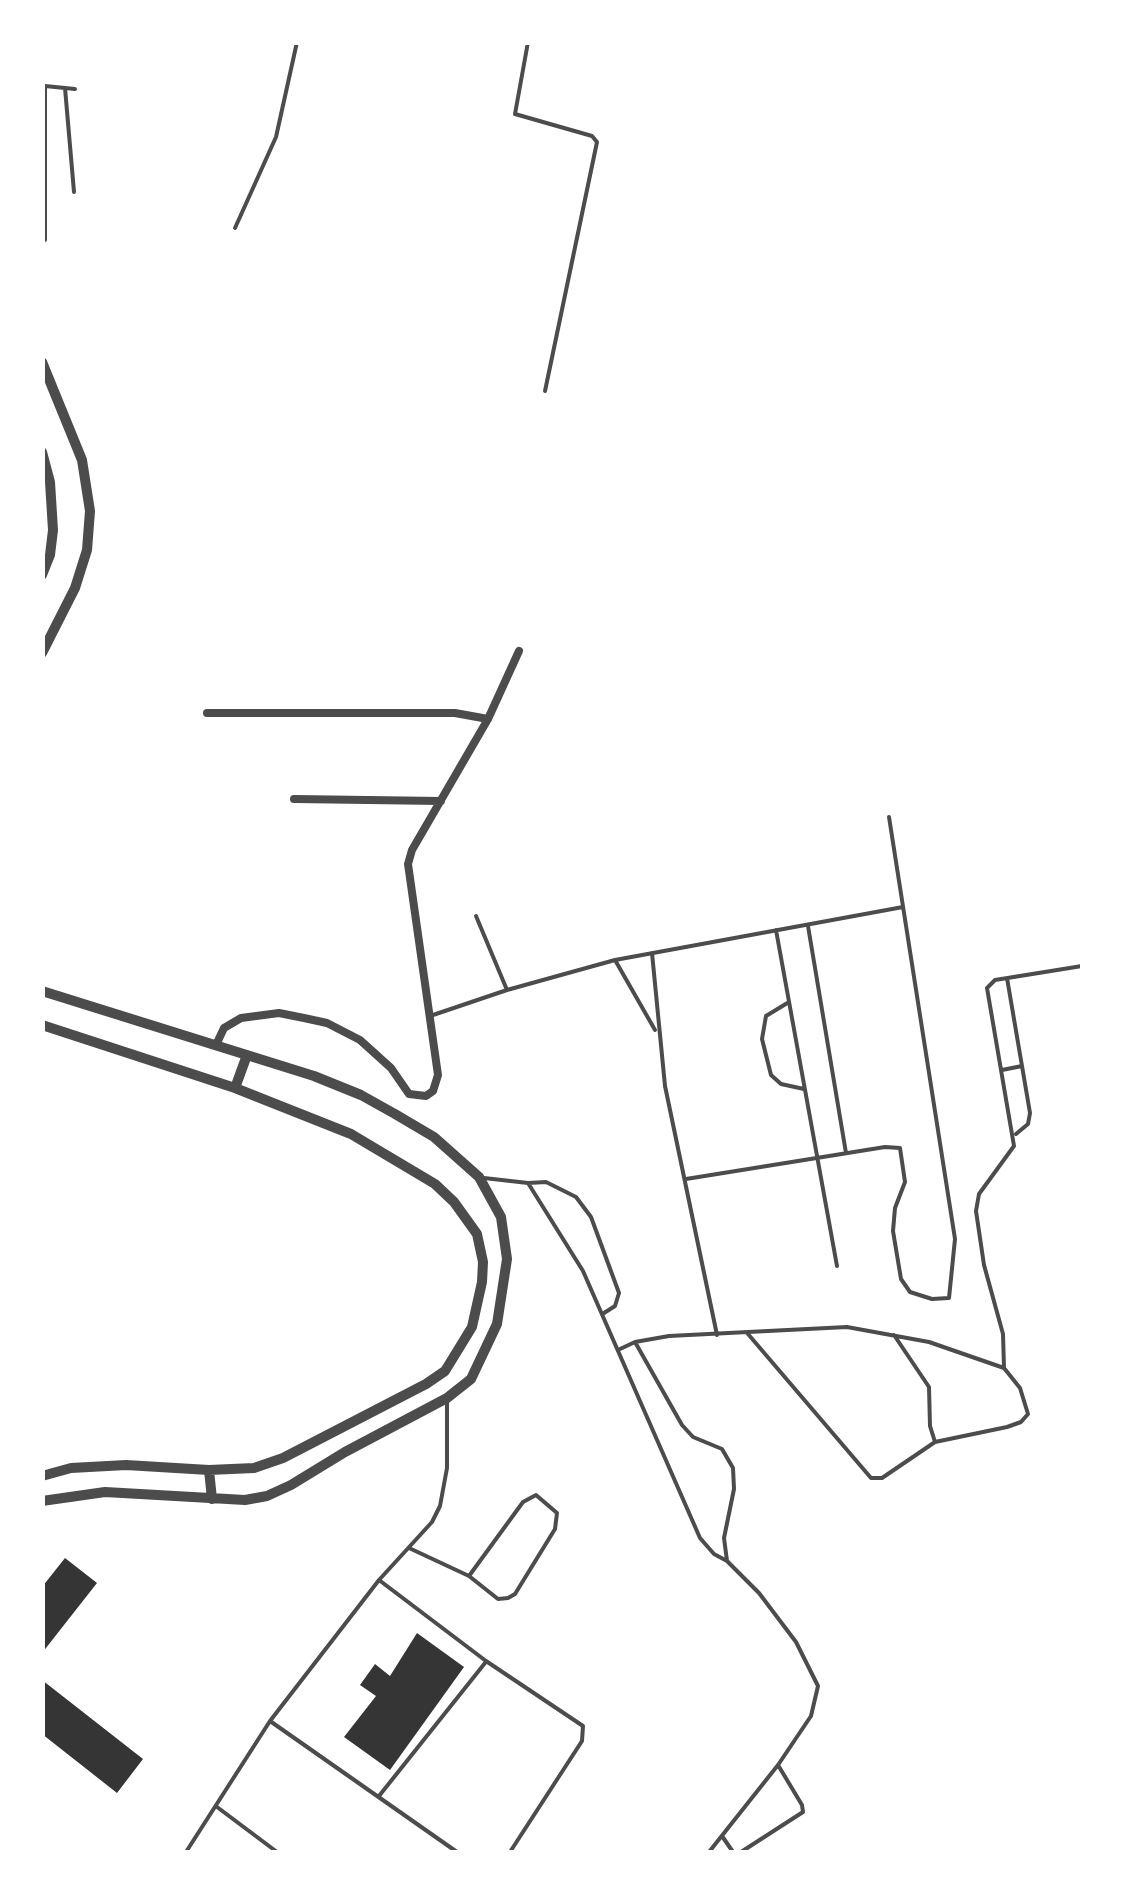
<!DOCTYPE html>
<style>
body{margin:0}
#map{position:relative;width:1125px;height:1895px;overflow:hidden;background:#fff;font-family:Raleway,sans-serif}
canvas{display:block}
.frame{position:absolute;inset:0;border:45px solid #fff;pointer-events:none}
</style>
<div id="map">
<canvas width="1125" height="1895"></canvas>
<div class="frame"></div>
</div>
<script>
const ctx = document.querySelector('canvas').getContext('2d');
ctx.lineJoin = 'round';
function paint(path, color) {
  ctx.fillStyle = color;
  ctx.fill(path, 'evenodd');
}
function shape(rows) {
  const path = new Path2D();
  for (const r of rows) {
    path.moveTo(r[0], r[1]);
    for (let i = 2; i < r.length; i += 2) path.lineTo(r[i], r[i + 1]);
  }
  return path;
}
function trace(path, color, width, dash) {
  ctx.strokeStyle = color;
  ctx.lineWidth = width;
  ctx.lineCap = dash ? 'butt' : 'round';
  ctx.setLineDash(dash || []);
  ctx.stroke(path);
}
const building = shape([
 [65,1558,97,1583,42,1653,42,1587],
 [417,1633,464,1667,390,1770,344,1737,376,1696,360,1685,375,1664,390,1676],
 [42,1680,143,1759,117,1793,42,1734]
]);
const service = shape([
 [528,42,515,114,592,136,597,142,545,391],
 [42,86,45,86,45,240],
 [45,86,75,89],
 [65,88,74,192],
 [235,228,276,137,297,42],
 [476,916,507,990],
 [808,926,846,1153],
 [776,930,837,1266],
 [652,953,665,1086,717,1335],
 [615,960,655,1030],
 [1007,978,1030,1113,1028,1124,1016,1134],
 [789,1002,766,1016,762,1039,771,1075,781,1084,804,1089],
 [433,1015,507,990,615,960,903,907],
 [1002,1070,1022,1066],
 [484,1178,528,1183,583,1271,700,1538,714,1554,727,1561,759,1593,796,1642,818,1686,811,1716,778,1765,709,1852],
 [686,1179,885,1147,900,1148,905,1182,895,1208,893,1231,901,1279,910,1292,932,1299,949,1298,955,1239,889,817],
 [528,1183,546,1182,576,1197,591,1217,619,1293,615,1306,604,1313],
 [894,1335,929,1387,930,1426,935,1442],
 [635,1342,682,1425,693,1437,722,1449,733,1468,734,1489,724,1538,727,1561],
 [620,1349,635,1342,669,1336,847,1327,929,1342,1004,1368,1020,1388,1028,1414,1021,1422,1007,1427,935,1442,882,1478,871,1478,748,1334],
 [1004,1368,1003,1334,984,1265,976,1211,979,1194,1014,1146,987,988,995,980,1082,966],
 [409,1548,469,1576,498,1599,508,1598,515,1594,555,1529,557,1513,536,1495,523,1502,469,1576],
 [379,1580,486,1661,583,1726,582,1741,510,1852],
 [270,1721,457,1852],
 [379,1796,485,1663],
 [217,1807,277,1852],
 [722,1836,733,1852],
 [186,1852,270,1721,379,1580,432,1522,440,1506,447,1468,447,1402],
 [741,1852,803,1812,802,1805,778,1765]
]);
const minor = shape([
 [207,713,455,713,488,719],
 [294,799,441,801],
 [216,1045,224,1028,241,1018,279,1013,304,1018,327,1023,360,1040,391,1068,409,1094,426,1096,433,1091,438,1075,408,864,412,850,488,719,519,651]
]);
const tertiary = shape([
 [42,362,82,460,90,511,87,550,75,588,42,653],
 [42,452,50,482,53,530,50,555,42,575],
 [42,991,314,1076,361,1095,395,1114,434,1137,479,1177,501,1217,507,1259,497,1324,471,1379,447,1398,345,1452,291,1485,267,1496,245,1500,105,1492,42,1501],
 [42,1025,235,1088,351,1134,435,1184,454,1202,477,1234,483,1262,482,1282,472,1327,445,1371,426,1384,283,1458,254,1468,209,1470,126,1465,71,1468,42,1476],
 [235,1088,247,1055],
 [209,1470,212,1499]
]);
paint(building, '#353535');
trace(service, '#4c4c4c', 4);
trace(minor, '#4c4c4c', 8);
trace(tertiary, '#4c4c4c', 10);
</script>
